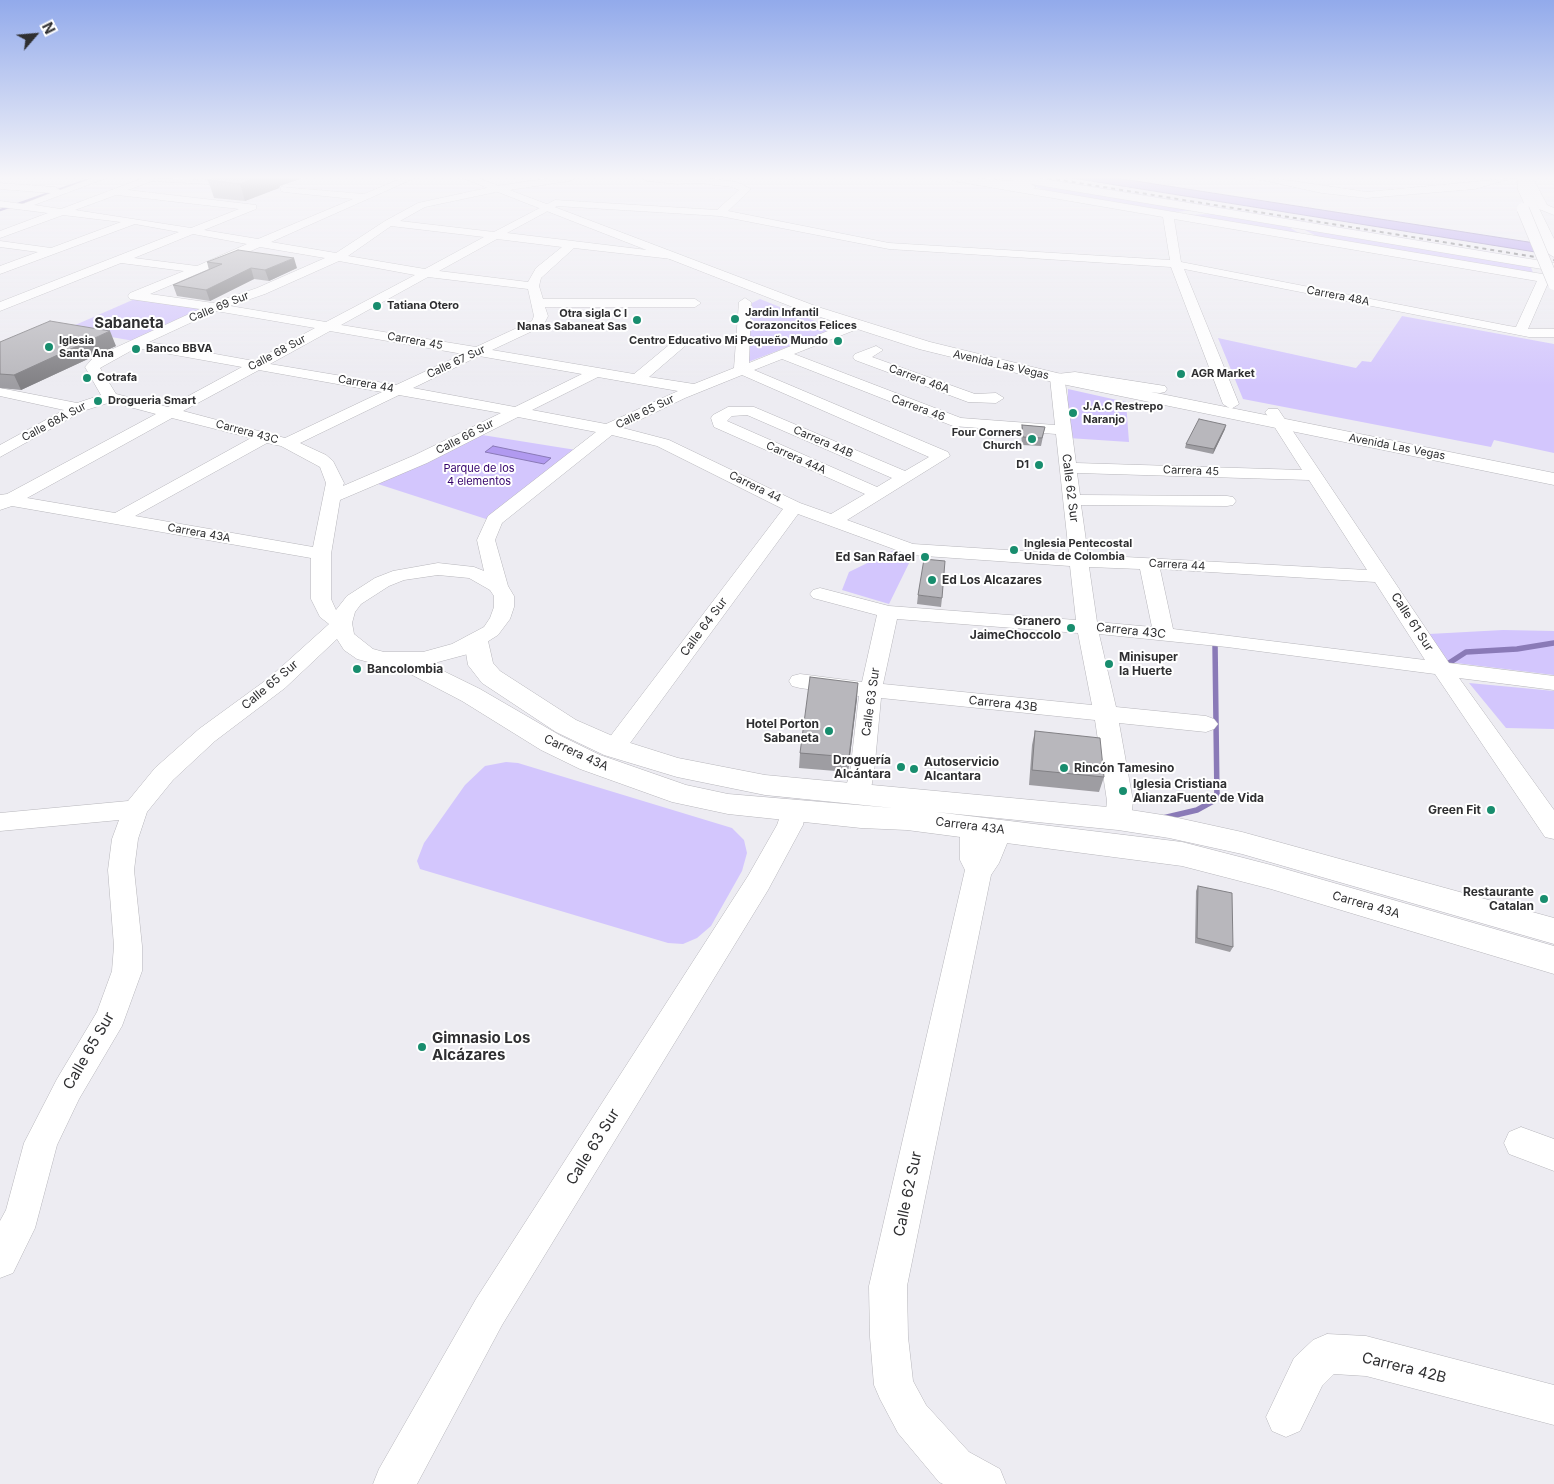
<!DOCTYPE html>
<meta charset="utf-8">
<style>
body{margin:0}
#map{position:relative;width:1554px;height:1484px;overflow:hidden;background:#edecf2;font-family:Inter,sans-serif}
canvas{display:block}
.north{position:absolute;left:10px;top:10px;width:50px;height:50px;-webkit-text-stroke:4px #fff;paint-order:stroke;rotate:63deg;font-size:14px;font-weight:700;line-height:20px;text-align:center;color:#2f2f31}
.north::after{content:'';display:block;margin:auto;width:18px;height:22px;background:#2f2f31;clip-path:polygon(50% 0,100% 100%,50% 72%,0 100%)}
</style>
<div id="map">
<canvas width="1554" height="1484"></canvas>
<div class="north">N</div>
</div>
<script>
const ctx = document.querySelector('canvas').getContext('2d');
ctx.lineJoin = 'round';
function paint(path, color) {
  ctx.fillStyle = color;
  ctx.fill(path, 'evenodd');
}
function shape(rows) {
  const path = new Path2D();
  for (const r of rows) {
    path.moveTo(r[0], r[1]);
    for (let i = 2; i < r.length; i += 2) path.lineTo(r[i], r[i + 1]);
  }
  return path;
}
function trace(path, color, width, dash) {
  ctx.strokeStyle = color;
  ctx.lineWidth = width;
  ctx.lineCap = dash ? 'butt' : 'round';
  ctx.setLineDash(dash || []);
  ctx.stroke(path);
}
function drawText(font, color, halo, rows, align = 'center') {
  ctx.font = font + ' Inter,sans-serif';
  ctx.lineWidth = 4;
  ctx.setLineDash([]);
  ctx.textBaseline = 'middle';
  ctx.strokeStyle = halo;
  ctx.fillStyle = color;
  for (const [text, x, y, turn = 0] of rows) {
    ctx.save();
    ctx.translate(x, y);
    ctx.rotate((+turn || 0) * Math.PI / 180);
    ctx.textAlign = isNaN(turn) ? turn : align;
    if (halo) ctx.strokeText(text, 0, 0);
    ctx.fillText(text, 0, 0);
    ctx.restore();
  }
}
const green = shape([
 [1019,180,1195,210,1165,213,1051,193],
 [1049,180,1086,185,1526,258,1526,260,1047,181],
 [1214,214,1287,226,1306,237,1180,215],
 [1299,227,1530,265,1534,275,1324,240],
 [137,298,203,308,134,341,66,329],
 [760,299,835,329,748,362,752,303],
 [1402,316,1554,344,1554,453,1494,440,1491,447,1243,399,1218,338,1356,368,1362,361,1371,362],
 [1068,389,1126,402,1129,442,1068,438],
 [476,434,576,450,486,519,378,484],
 [894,550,913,555,889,604,842,590,849,572],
 [1503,630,1554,631,1554,675,1448,662,1429,634],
 [1469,683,1554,691,1554,729,1506,728],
 [506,762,518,763,732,828,744,840,747,853,742,871,711,926,697,938,683,944,668,943,420,869,417,861,424,843,465,785,485,766]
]);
const water = shape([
 [1072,178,1116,178,1554,246,1554,255,1072,178],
 [493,446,551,458,544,464,485,452,493,446]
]);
const streamFar1 = shape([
 [0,210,93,178]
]);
const stream = shape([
 [1449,663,1466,652,1517,649,1554,643],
 [1163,818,1197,810,1217,799,1215,644]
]);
const minor = shape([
 [93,178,107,178,34,205,61,209,143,178,237,181,240,182,240,186,152,181,128,190,256,205,256,209,204,230,258,239,353,199,284,192,281,191,281,187,364,194,402,178,415,178,271,242,336,253,385,221,418,203,496,186,550,178,575,178,570,181,496,192,425,207,400,221,494,232,555,200,717,210,739,190,732,187,699,183,677,184,647,181,642,178,708,178,737,182,751,189,728,211,889,243,1170,260,1163,217,954,181,949,178,972,178,1554,276,1554,284,1548,283,1528,329,1554,329,1554,337,1529,337,1184,269,1239,404,1231,409,1223,404,1171,267,889,249,720,216,557,206,507,233,672,253,678,256,672,259,574,248,541,278,539,286,543,299,695,299,701,303,695,307,545,307,548,316,543,326,492,350,634,374,675,340,680,339,687,343,685,346,649,377,694,384,734,368,739,302,745,298,751,302,749,363,850,322,860,322,862,325,860,328,794,354,961,418,1055,425,1050,378,1057,374,1075,372,1165,386,1167,389,1165,392,1160,393,1134,391,1075,380,1065,382,1076,463,1302,470,1265,412,1268,409,1278,409,1449,663,1554,676,1554,690,1459,678,1554,810,1554,839,1545,837,1435,674,1227,647,1099,634,1116,707,1206,716,1214,719,1218,724,1214,729,1206,732,1119,723,1133,801,1131,819,1127,826,1118,828,1109,826,1105,819,1107,801,1095,720,881,698,874,773,870,793,866,799,857,802,848,799,844,793,850,773,859,696,800,688,792,686,789,681,792,676,800,674,862,682,877,615,813,598,810,594,813,590,820,588,889,606,1076,620,1070,566,910,555,798,514,622,754,614,756,606,754,602,748,606,742,783,509,657,446,612,435,502,523,495,540,508,586,514,596,514,607,510,619,498,635,468,654,423,666,383,666,357,659,344,650,337,639,285,688,215,741,173,780,147,812,138,839,134,870,142,946,142,971,122,1026,79,1099,57,1145,35,1228,13,1273,0,1278,0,1221,6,1210,24,1143,57,1079,97,1012,112,971,114,946,108,870,112,839,119,820,0,831,0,813,128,801,155,768,199,729,269,678,329,624,320,617,311,599,311,558,12,506,0,510,0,495,7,494,156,414,111,402,83,411,0,457,0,445,64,410,0,396,0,388,77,403,101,395,85,367,93,358,200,309,130,299,128,296,130,293,184,271,121,263,0,311,0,302,179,232,135,224,0,274,0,266,38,252,0,247,0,241,51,248,121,222,63,215,0,238,0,231,48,213,0,207,0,201,23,204,51,193,0,189,0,183,55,187,60,190,93,178],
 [116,195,117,195,239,209,191,228,75,210,116,195],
 [1174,219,1537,281,1516,327,1509,326,1181,262,1174,219],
 [391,226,484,237,425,269,348,256,391,226],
 [193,234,247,244,197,266,134,258,193,234],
 [497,239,562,247,536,268,528,282,439,271,497,239],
 [260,247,325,258,257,288,213,303,150,294,260,247],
 [339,261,415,275,326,322,230,306,265,294,339,261],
 [428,277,528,289,534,316,532,321,476,347,341,325,428,277],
 [216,311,315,328,254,361,149,342,216,311],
 [330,331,463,354,396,385,270,364,330,331],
 [136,348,242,367,168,407,116,394,100,368,136,348],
 [479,356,582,374,515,407,413,388,479,356],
 [782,359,953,426,1056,434,1069,554,913,544,847,520,950,456,948,452,754,370,782,359],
 [259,370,382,392,285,438,183,411,259,370],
 [742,375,929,457,905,471,754,407,728,407,713,415,711,418,714,427,865,494,831,514,800,503,669,440,623,428,685,398,742,375],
 [598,377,678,391,606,424,532,410,598,377],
 [399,395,501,413,415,455,343,486,344,483,333,461,326,455,300,443,399,395],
 [747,415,892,478,877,487,727,421,732,416,747,415],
 [518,417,596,432,488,516,477,540,484,571,474,567,438,563,393,571,375,578,347,596,336,610,331,599,331,554,340,500,427,463,518,417],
 [172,418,251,438,115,513,27,498,172,418],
 [267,443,281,446,320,467,326,483,313,547,135,516,267,443],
 [1077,473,1309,480,1367,570,1088,555,1081,505,1227,506,1233,505,1236,501,1233,497,1227,496,1080,495,1077,473],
 [1089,567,1140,569,1152,627,1097,622,1089,567],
 [1160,569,1375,582,1425,660,1173,629,1160,569],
 [438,575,469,578,490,590,494,596,494,607,490,618,484,627,452,644,423,652,384,652,373,649,354,634,352,623,355,612,361,604,389,586,404,580,438,575],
 [897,619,1078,633,1092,705,883,684,897,619],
 [1252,178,1273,178,1367,192,1513,178,1475,189,1367,198,1322,193,1252,178],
 [1523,178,1533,178,1547,205,1554,208,1554,215,1539,209,1523,178],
 [876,346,883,350,872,357,975,394,996,393,1004,398,996,403,968,402,855,360,853,357,855,354,876,346],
 [793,802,802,805,806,811,803,825,768,890,502,1325,417,1484,373,1484,379,1469,476,1299,748,876,777,825,784,805,793,802],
 [973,818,982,820,986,826,988,822,997,820,1006,822,1010,829,1008,841,999,863,991,875,907,1286,908,1337,913,1381,926,1405,969,1452,1000,1469,1006,1484,943,1484,939,1482,898,1433,880,1399,874,1385,870,1337,869,1286,965,870,960,860,960,827,964,820,973,818],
 [1521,1127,1554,1139,1554,1171,1509,1154,1504,1143,1509,1132,1521,1127],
 [1327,1334,1366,1336,1554,1385,1554,1425,1366,1376,1334,1374,1322,1386,1300,1431,1286,1437,1272,1431,1266,1417,1294,1358,1313,1340,1327,1334]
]);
const major = shape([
 [462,178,478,178,818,307,930,342,1057,373,1554,473,1554,485,1057,383,919,349,808,313,462,178],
 [1517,178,1529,178,1530,190,1554,239,1554,257,1547,253,1518,190,1517,178],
 [476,634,485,636,488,641,493,663,500,671,576,720,624,741,678,758,765,775,1118,808,1169,816,1242,832,1554,918,1554,944,1242,854,1169,838,1118,830,936,812,1182,842,1271,865,1554,946,1554,974,1271,889,1182,866,907,830,861,828,728,814,672,802,580,769,541,750,462,701,395,666,391,661,395,656,404,653,413,656,480,689,561,736,600,755,686,785,728,794,893,808,765,795,677,777,604,755,556,732,482,683,468,665,464,641,467,636,476,634]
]);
const highway = shape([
 [973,178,1013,181,1010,178,1037,178,1554,263,1554,271,1031,184,1036,187,1030,190,979,181,973,178]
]);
const rail = shape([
 [1048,178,1554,260]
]);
const majorBridge = shape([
 [1523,209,1554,284]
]);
const wall = shape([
 [208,180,280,186,279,188,245,201,214,198],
 [207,262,297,268,269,281,254,279,210,301,177,296,173,285,209,270],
 [0,342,116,346,21,390,0,388],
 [1022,425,1045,427,1041,446,1022,445,1021,433],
 [1225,429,1213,454,1185,448,1186,444],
 [918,595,942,598,941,607,917,604],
 [857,698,848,772,799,768,800,753],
 [1035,731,1104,777,1099,792,1029,785,1032,745],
 [1198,886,1233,947,1230,952,1195,943,1196,891]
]);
const shadedWall = shape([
 [255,178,303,178,280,186,279,188,245,201,240,184],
 [294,258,297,268,269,281,265,270],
 [251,268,254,279,210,301,206,290],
 [110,331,116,346,21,390,14,375],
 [1226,425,1225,429,1213,454,1214,449],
 [858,683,857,698,848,772,849,757]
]);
const building = shape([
 [214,178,255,178,240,184,208,180,214,178],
 [238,250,294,258,265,270,251,268,206,290,173,285,222,264,207,262,238,250],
 [50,321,110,331,14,375,0,374,0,342,50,321],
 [1199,419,1226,425,1214,449,1186,444,1199,419],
 [1022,425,1045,427,1042,438,1023,437,1022,425],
 [924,559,945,561,942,598,918,595,924,559],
 [810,677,858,683,849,757,800,753,810,677],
 [1035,731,1100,738,1104,777,1032,770,1035,731],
 [1198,886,1232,893,1233,947,1197,938,1198,886]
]);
const markers = [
 [377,306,5,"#188d6e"],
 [735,319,5,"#188d6e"],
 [637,320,5,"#188d6e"],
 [838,341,5,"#188d6e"],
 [49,347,5,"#188d6e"],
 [136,349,5,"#188d6e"],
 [1181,374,5,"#188d6e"],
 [87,378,5,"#188d6e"],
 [98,401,5,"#188d6e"],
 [1073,413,5,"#188d6e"],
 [1032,439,5,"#188d6e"],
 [1039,465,5,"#188d6e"],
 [1014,550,5,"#188d6e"],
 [925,557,5,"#188d6e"],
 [932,580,5,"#188d6e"],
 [1071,628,5,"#188d6e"],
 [1109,664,5,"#188d6e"],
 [357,669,5,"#188d6e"],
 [829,731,5,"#188d6e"],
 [901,767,5,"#188d6e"],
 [1064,768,5,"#188d6e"],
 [914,769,5,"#188d6e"],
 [1123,791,5,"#188d6e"],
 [1491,810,5,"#188d6e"],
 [1544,899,5,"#188d6e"],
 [422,1047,5,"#188d6e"]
];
const farStreetnames = [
 ["Carrera 48A",1338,296,11],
 ["Calle 69 Sur",219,307,-22],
 ["Carrera 45",415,341,10],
 ["Calle 68 Sur",277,353,-28],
 ["Calle 67 Sur",456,362,-25],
 ["Avenida Las Vegas",1001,365,13],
 ["Carrera 46A",919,379,20],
 ["Carrera 44",366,384,10],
 ["Carrera 46",918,408,20],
 ["Calle 65 Sur",645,412,-26],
 ["Calle 68A Sur",54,422,-28],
 ["Carrera 43C",247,432,15],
 ["Calle 66 Sur",465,437,-27],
 ["Carrera 44B",823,442,23],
 ["Avenida Las Vegas",1397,447,11],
 ["Carrera 44A",796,458,24],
 ["Carrera 45",1191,471,2],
 ["Carrera 44",755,487,26],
 ["Carrera 43A",199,533,10],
 ["Carrera 44",1177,565,3]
];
const farPoinames = [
 ["Tatiana Otero",387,306],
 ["Jardin Infantil",745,313],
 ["Corazoncitos Felices",745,326],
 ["Otra sigla C I",627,314,"right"],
 ["Nanas Sabaneat Sas",627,327,"right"],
 ["Iglesia",59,341],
 ["Santa Ana",59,354],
 ["Centro Educativo Mi Pequeño Mundo",828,341,"right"],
 ["Banco BBVA",146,349],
 ["AGR Market",1191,374],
 ["Cotrafa",97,378],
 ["Drogueria Smart",108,401],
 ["J.A.C Restrepo",1083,407],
 ["Naranjo",1083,420],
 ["Four Corners",1022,433,"right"],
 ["Church",1022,446,"right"],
 ["D1",1029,465,"right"],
 ["Inglesia Pentecostal",1024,544],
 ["Unida de Colombia",1024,557]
];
const farParknames = [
 ["Parque de los",479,469],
 ["4 elementos",479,482]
];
const streetNames = [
 ["Calle 62 Sur",1070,488,83],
 ["Calle 61 Sur",1412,622,57],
 ["Calle 64 Sur",704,627,-53],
 ["Carrera 43C",1131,631,6],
 ["Calle 65 Sur",270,685,-40],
 ["Calle 63 Sur",871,702,-82],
 ["Carrera 43B",1003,704,6],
 ["Carrera 43A",576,753,25],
 ["Carrera 43A",970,826,7],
 ["Carrera 43A",1366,905,16]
];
const poiNames = [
 ["Ed San Rafael",915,557],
 ["Ed Los Alcazares",942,580,"left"],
 ["Granero",1061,621],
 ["JaimeChoccolo",1061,635],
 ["Minisuper",1119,657,"left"],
 ["la Huerte",1119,671,"left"],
 ["Bancolombia",367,669,"left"],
 ["Hotel Porton",819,724],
 ["Sabaneta",819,738],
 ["Droguería",891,760],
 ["Alcántara",891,774],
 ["Autoservicio",924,762,"left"],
 ["Alcantara",924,776,"left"],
 ["Rincón Tamesino",1074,768,"left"],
 ["Iglesia Cristiana",1133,784,"left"],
 ["AlianzaFuente de Vida",1133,798,"left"],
 ["Green Fit",1481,810],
 ["Restaurante",1534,892],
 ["Catalan",1534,906]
];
const farDistrictnames = [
 ["Sabaneta",129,323]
];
const nearPoinames = [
 ["Gimnasio Los",432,1038],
 ["Alcázares",432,1055]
];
const nearStreetnames = [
 ["Calle 65 Sur",89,1051,-60],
 ["Calle 63 Sur",593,1147,-58],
 ["Calle 62 Sur",908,1194,-78],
 ["Carrera 42B",1404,1368,14]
];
paint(green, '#d3c6fd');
paint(water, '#b19af0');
trace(water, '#8a7ab7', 1);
trace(streamFar1, '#8a7ab7', 2.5);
trace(stream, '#8a7ab7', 5.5);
trace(minor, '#b7b6bb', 1);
trace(major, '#b7b6bb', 1);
trace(highway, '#b7b6bb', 1);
paint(minor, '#fff');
paint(major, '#fff');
paint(highway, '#fff');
trace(rail, '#636366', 2, [4, 4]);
trace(majorBridge, '#b7b6bb', 13, []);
trace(majorBridge, '#fff', 12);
paint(wall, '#9e9da2');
paint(shadedWall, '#818084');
paint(building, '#b8b7bc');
trace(building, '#818084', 1);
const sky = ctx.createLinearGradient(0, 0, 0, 386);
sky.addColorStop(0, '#92aaeb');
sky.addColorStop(0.46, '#f7f6f9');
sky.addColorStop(1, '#f7f6f900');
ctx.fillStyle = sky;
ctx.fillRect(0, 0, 1554, 386);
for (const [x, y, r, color] of markers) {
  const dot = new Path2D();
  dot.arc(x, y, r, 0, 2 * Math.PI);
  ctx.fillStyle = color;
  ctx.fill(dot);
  trace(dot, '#fff', 2);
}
drawText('11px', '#2f2f31', '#fff', farStreetnames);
drawText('bold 11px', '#2f2f31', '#fff', farPoinames, 'left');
drawText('11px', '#34026b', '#fff', farParknames);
drawText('12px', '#2f2f31', '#fff', streetNames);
drawText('bold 12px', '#2f2f31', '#fff', poiNames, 'right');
drawText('bold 15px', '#2f2f31', '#fff', farDistrictnames);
drawText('bold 15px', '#2f2f31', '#fff', nearPoinames, 'left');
drawText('15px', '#2f2f31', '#fff', nearStreetnames);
</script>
